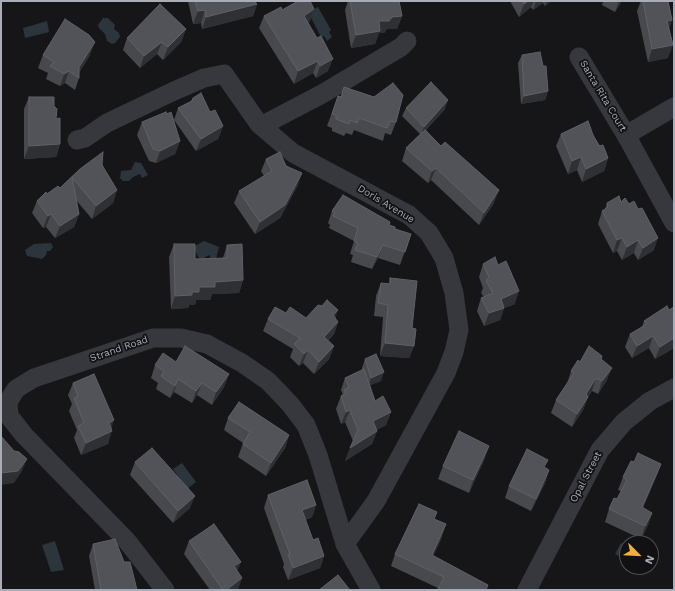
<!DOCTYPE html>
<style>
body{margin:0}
#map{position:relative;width:675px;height:591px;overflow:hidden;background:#161618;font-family:"Work Sans",sans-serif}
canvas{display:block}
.frame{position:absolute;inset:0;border:2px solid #a8adb8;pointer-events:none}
.north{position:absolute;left:619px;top:535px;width:40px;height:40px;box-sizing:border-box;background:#111113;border:1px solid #4d4f55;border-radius:50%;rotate:114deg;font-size:11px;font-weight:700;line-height:16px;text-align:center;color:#a8adb8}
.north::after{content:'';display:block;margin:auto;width:14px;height:18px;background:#f2b134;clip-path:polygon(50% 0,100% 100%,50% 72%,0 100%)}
</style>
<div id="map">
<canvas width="675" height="591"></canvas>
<div class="frame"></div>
<div class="north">N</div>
</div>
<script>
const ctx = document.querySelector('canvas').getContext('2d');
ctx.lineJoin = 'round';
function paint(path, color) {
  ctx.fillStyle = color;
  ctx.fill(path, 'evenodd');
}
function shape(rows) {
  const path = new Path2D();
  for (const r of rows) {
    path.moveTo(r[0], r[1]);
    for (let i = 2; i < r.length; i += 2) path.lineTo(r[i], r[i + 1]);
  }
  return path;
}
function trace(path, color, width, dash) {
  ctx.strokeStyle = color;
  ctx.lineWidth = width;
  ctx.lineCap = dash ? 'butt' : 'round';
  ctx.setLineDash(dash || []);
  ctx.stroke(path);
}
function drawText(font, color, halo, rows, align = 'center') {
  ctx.font = font + ' "Work Sans",sans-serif';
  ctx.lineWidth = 3.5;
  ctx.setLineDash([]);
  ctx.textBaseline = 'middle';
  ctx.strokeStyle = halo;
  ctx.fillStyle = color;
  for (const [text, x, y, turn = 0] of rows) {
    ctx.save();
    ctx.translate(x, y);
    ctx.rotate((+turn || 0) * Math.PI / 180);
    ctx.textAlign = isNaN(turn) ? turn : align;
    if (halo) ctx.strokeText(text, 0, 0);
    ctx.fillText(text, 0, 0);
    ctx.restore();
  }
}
const water = shape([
 [318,7,331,30,329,32,332,37,327,41,324,36,321,37,308,12],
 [103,18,108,18,115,25,114,29,119,33,120,37,115,43,112,44,107,41,105,34,99,28,98,25],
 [47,21,49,32,25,38,23,28],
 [135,162,141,163,148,175,142,178,140,174,133,177,129,181,123,181,120,178,121,171,131,170],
 [204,241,219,247,216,259,212,260,209,255,202,259,199,258,195,251,195,246],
 [51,243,53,247,50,251,47,251,46,255,42,259,27,256,25,250,34,244],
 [182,463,196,482,187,489,173,469],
 [55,541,64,570,51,572,42,545],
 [621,543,627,546,627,560,615,554]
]);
const minor = shape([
 [579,57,626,135,674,223],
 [261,126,322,94,401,47,407,41],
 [626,135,674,107],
 [77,140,85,138,107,123,174,91,204,78,224,74,259,124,293,153,409,215,429,233,444,258,454,293,459,330,454,352,446,373,376,501,345,544],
 [165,590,127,541,24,435,9,416,8,402,16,389,34,378,153,338,181,338,207,344,242,363,268,381,290,404,306,425,318,455,345,544,371,590],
 [527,590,600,450,624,422,650,401,674,388]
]);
const wall = shape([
 [188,1,254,1,257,4,253,16,202,29,201,23,193,24],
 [348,1,399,1,402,16,397,29,387,29,384,33,379,33,375,44,351,48,345,10],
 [510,1,551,1,545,6,543,3,533,10,531,7,519,17],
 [601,1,622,1,615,12,602,5,603,2],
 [641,1,668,1,672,20,669,28,668,58,648,62,637,11],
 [282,10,310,21,308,22,328,71,316,78,313,73,294,84,259,28,264,16],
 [186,29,181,42,163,60,157,54,140,68,123,50,127,38],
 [43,55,90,55,79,73,79,78,75,90,65,83,60,86,46,79,48,73,38,68],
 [522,55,543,66,548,91,545,100,521,104,518,63],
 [344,87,396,122,391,135,385,133,383,141,354,130,352,135,346,133,344,136,332,131,332,128,327,126,338,96,341,97],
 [29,97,54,106,60,144,56,157,24,159,24,109],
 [193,98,210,112,223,126,218,139,196,151,174,120,178,108,191,101],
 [406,108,445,109,426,130,494,203,479,225,431,180,428,183,402,161,406,148,420,134,402,116],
 [142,122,180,141,175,154,156,163,149,161,137,135],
 [561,134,593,135,608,158,604,171,582,182,577,170,568,174,556,146],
 [266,159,286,166,298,185,280,218,255,234,234,203,239,191,264,176,261,171],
 [102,165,117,190,113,203,92,219,76,200,79,214,74,227,55,238,46,227,43,228,32,213,37,201,47,194,60,188,80,169],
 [621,202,654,250,638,260,634,253,622,260,617,251,613,253,598,224,602,211,605,209,607,203],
 [332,211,389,225,395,229,411,234,400,265,378,258,372,269,351,262,353,255,350,254,354,241,329,228,330,225,328,223],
 [174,244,195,259,223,258,227,245,243,280,239,293,212,294,210,300,196,300,195,305,189,305,188,308,171,309,169,257],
 [483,264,515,304,504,308,500,320,484,326,477,311,481,298,484,297,481,293,483,288,479,277],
 [390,278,412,328,414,346,409,358,380,356,383,317,374,316,376,296,381,283,389,284],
 [674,307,674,348,655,359,649,348,632,358,625,347,630,334,642,327,644,321,669,310],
 [286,313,306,318,335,318,338,322,334,334,328,341,334,346,329,359,314,374,303,363,299,366,290,357,293,349,263,331,268,319],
 [365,359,381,381,370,385,375,401,391,412,386,425,376,430,377,431,372,444,345,461,353,441,345,422,341,424,336,409,341,396,343,395,341,390,345,378,362,370,362,368],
 [601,359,607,380,598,394,592,391,588,397,583,410,572,427,551,413,556,400,567,384,571,371,580,362],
 [176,362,229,374,224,387,212,405,197,395,192,403,174,392,170,398,156,389,158,383,151,378,155,365],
 [73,383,111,428,108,444,81,455,74,438,77,430,69,411,72,404,68,395],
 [228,418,289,435,285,448,266,476,238,457,243,443,224,430],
 [485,458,469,493,438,479,443,466],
 [135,462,190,508,173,523,130,475],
 [634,462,661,464,656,477,643,508,652,513,648,525,641,539,605,522,609,509,617,499,621,491,618,490,623,477],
 [544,468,549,470,545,483,531,511,505,498,509,486],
 [268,495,316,505,312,517,305,520,313,540,324,556,320,568,288,580,283,567,284,564,264,508],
 [435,519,442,537,433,556,487,590,437,590,438,588,391,566,395,554],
 [189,541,237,571,238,590,210,590,184,554],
 [93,544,124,562,137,590,95,590,89,556]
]);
const shadedWall = shape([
 [528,1,534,1,531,7,519,17,524,4],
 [536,1,543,1,543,3,533,10],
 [546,1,551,1,545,6],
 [619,1,622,1,615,12],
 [257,4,253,16,202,29,206,17],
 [314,9,310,21,300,28,304,16],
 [205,10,201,23,193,24,198,11],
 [402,16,397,29,387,29,384,33,379,33,375,44,351,48,356,35,379,21,392,17],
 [672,20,668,32,667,21],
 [186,29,181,42,163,60,168,47],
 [95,42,90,55,77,76,79,67],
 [162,42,157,54,140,68,144,56],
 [673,45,668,58,648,62,652,49],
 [333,59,328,71,316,78,320,66],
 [318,61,313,73,294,84,298,71],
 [69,71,65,83,60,86,64,74],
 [548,91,545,100,521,104,524,96],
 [448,100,445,109,421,135,424,127],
 [223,126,218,139,196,151,201,139],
 [180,141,175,154,156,163,160,151],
 [60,144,56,157,24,159,29,146],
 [581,157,577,170,568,174,572,161],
 [608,158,604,171,582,182,586,169],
 [436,168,431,180,428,183,432,171],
 [302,173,298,185,280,218,255,234,260,222],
 [117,190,113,203,92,219,96,206],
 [499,190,494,203,479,225,484,213],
 [51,214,46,227,43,228,48,216],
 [79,214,74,227,55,238,60,226],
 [622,238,617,251,613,253,617,240],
 [658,238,654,250,638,260,643,248],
 [638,240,634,253,622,260,627,247],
 [383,245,378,258,372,269,377,257],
 [243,280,239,293,212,294,210,300,196,300,195,305,189,305,188,308,171,309,175,296,192,292,199,287,215,282],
 [519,291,515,304,504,308,500,320,484,326,489,313,501,299],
 [338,310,334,323,333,315],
 [338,322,334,334,320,349,324,337],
 [653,336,649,348,632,358,637,346],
 [674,338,674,348,655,359,660,347],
 [385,343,414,346,409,358,380,356],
 [334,346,329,359,314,374,319,362],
 [308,350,303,363,299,366,304,354],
 [612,368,607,380,598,394,602,381],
 [384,372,381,381,368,386,371,378],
 [229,374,224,387,212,405,216,392],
 [596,378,592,391,581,407,586,394],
 [178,379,174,392,170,398,175,386],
 [202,383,197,395,192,403,196,391],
 [588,397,583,410,572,427,577,414],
 [350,410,345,422,341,424,346,412],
 [391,412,386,425,368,433,373,421],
 [114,420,110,433,112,431,108,444,81,455,86,443,109,423],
 [377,431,372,444,345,461,350,448],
 [289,435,285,448,266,476,271,463],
 [489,446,485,458,469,493,473,480],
 [27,459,22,471,14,483,1,485,1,473],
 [661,464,656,477,637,520,642,507],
 [549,470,545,483,531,511,536,499],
 [195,496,190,508,173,523,178,511],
 [316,505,312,517,297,522,302,510],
 [652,513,648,525,641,539,645,526],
 [446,524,442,537,427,568,432,555],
 [324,556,320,568,288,580,293,568],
 [241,562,236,574,234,566],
 [242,578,238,590,226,590]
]);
const building = shape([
 [195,1,254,1,257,4,206,17,205,10,198,11,195,1],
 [298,1,310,1,314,9,304,16,317,38,321,36,333,59,320,66,318,61,298,71,264,16,281,7,282,10,298,1],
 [350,1,399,1,402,16,392,17,389,21,379,21,380,31,356,35,350,1],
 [522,1,528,1,524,4,522,1],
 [643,1,668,1,672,20,667,21,673,45,652,49,643,1],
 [160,4,186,29,168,47,162,42,144,56,127,38,160,4],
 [65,19,89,35,95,42,79,67,79,78,69,71,64,74,50,66,54,62,43,55,65,19],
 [540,52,543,66,546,66,548,91,524,96,522,55,540,52],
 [431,82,448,100,424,127,406,108,431,82],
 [393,83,403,95,396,122,390,121,387,128,359,118,357,123,350,120,349,124,336,119,336,115,332,114,338,96,341,97,344,87,374,97,393,83],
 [201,93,210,112,215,110,223,126,201,139,178,108,192,101,193,98,201,93],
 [29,97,54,97,54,106,57,109,56,119,60,118,60,144,29,146,29,97],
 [166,112,167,114,171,112,180,141,160,151,153,149,142,122,166,112],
 [588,121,593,135,599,146,603,145,608,158,586,169,581,157,572,161,561,134,588,121],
 [425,130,441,146,445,142,499,190,484,213,436,168,432,171,406,148,425,130],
 [103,152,102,165,117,190,96,206,72,177,79,214,60,226,51,214,48,216,37,201,46,192,47,194,58,186,60,188,80,169,103,152],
 [280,152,286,166,302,173,285,205,260,222,239,191,272,171,266,159,280,152],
 [343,195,390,222,389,225,395,227,395,229,411,234,405,252,383,245,377,257,355,250,358,243,354,241,358,228,333,216,335,213,332,211,343,195],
 [619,196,621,202,625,198,629,204,634,201,638,209,642,208,658,238,643,248,638,240,627,247,622,238,617,240,602,211,608,207,607,203,619,196],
 [174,244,195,244,195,259,227,258,227,245,242,244,243,280,215,282,215,287,199,287,199,292,192,292,192,295,175,296,174,244],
 [495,257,498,265,506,261,519,291,501,299,504,308,489,313,481,298,493,293,486,281,489,277,483,264,495,257],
 [390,278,417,281,412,328,416,329,414,346,385,343,388,305,378,303,381,283,390,284,390,278],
 [327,300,338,310,333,315,338,322,324,337,334,346,319,362,308,350,304,354,294,344,300,338,268,319,275,307,286,313,290,307,306,318,318,305,322,306,327,300],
 [667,306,669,310,674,307,674,338,660,347,653,336,637,346,630,334,647,324,644,321,667,306],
 [185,346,229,374,216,392,202,383,196,391,178,379,175,386,161,376,164,371,155,365,163,353,176,362,185,346],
 [589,346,602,356,601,359,612,368,602,381,596,378,586,394,588,397,577,414,556,400,574,373,571,371,578,360,580,362,589,346],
 [376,354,384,372,371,378,365,359,376,354],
 [364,369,375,401,383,396,391,412,373,421,377,431,350,448,358,430,350,410,346,412,341,396,346,393,344,390,349,387,345,378,364,369],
 [94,374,114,420,109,423,112,431,86,443,78,426,84,423,74,398,78,396,73,383,94,374],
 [239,402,289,435,271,463,243,444,250,432,228,418,239,402],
 [459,431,489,446,473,480,443,466,459,431],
 [1,436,14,451,19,452,27,459,18,471,1,473,1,436],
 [152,448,195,496,178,511,135,462,152,448],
 [527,449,548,460,544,467,549,470,536,499,509,486,527,449],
 [638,453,661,464,642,507,652,513,645,526,609,509,614,498,617,499,627,480,623,477,631,461,634,462,638,453],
 [307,480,316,505,302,510,313,540,318,538,324,556,293,568,288,554,290,554,268,495,307,480],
 [419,504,437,512,434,519,446,524,432,555,488,585,486,590,439,590,438,589,444,577,395,554,419,504],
 [214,524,241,562,234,566,242,578,226,590,223,590,189,541,214,524],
 [115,539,124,562,130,562,137,590,101,590,93,544,115,539],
 [338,575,350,590,319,590,338,575]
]);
const streetNames = [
 ["Santa Rita Court",603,96,59],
 ["Doris Avenue",386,204,31],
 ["Strand Road",119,349,-19],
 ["Opal Street",586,477,-62]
];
paint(water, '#2c353c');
trace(minor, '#37383d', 19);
paint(wall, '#47494d');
paint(shadedWall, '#2f3033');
paint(building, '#525359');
trace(building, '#5f6168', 1);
drawText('10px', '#a8adb8', '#111113', streetNames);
</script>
